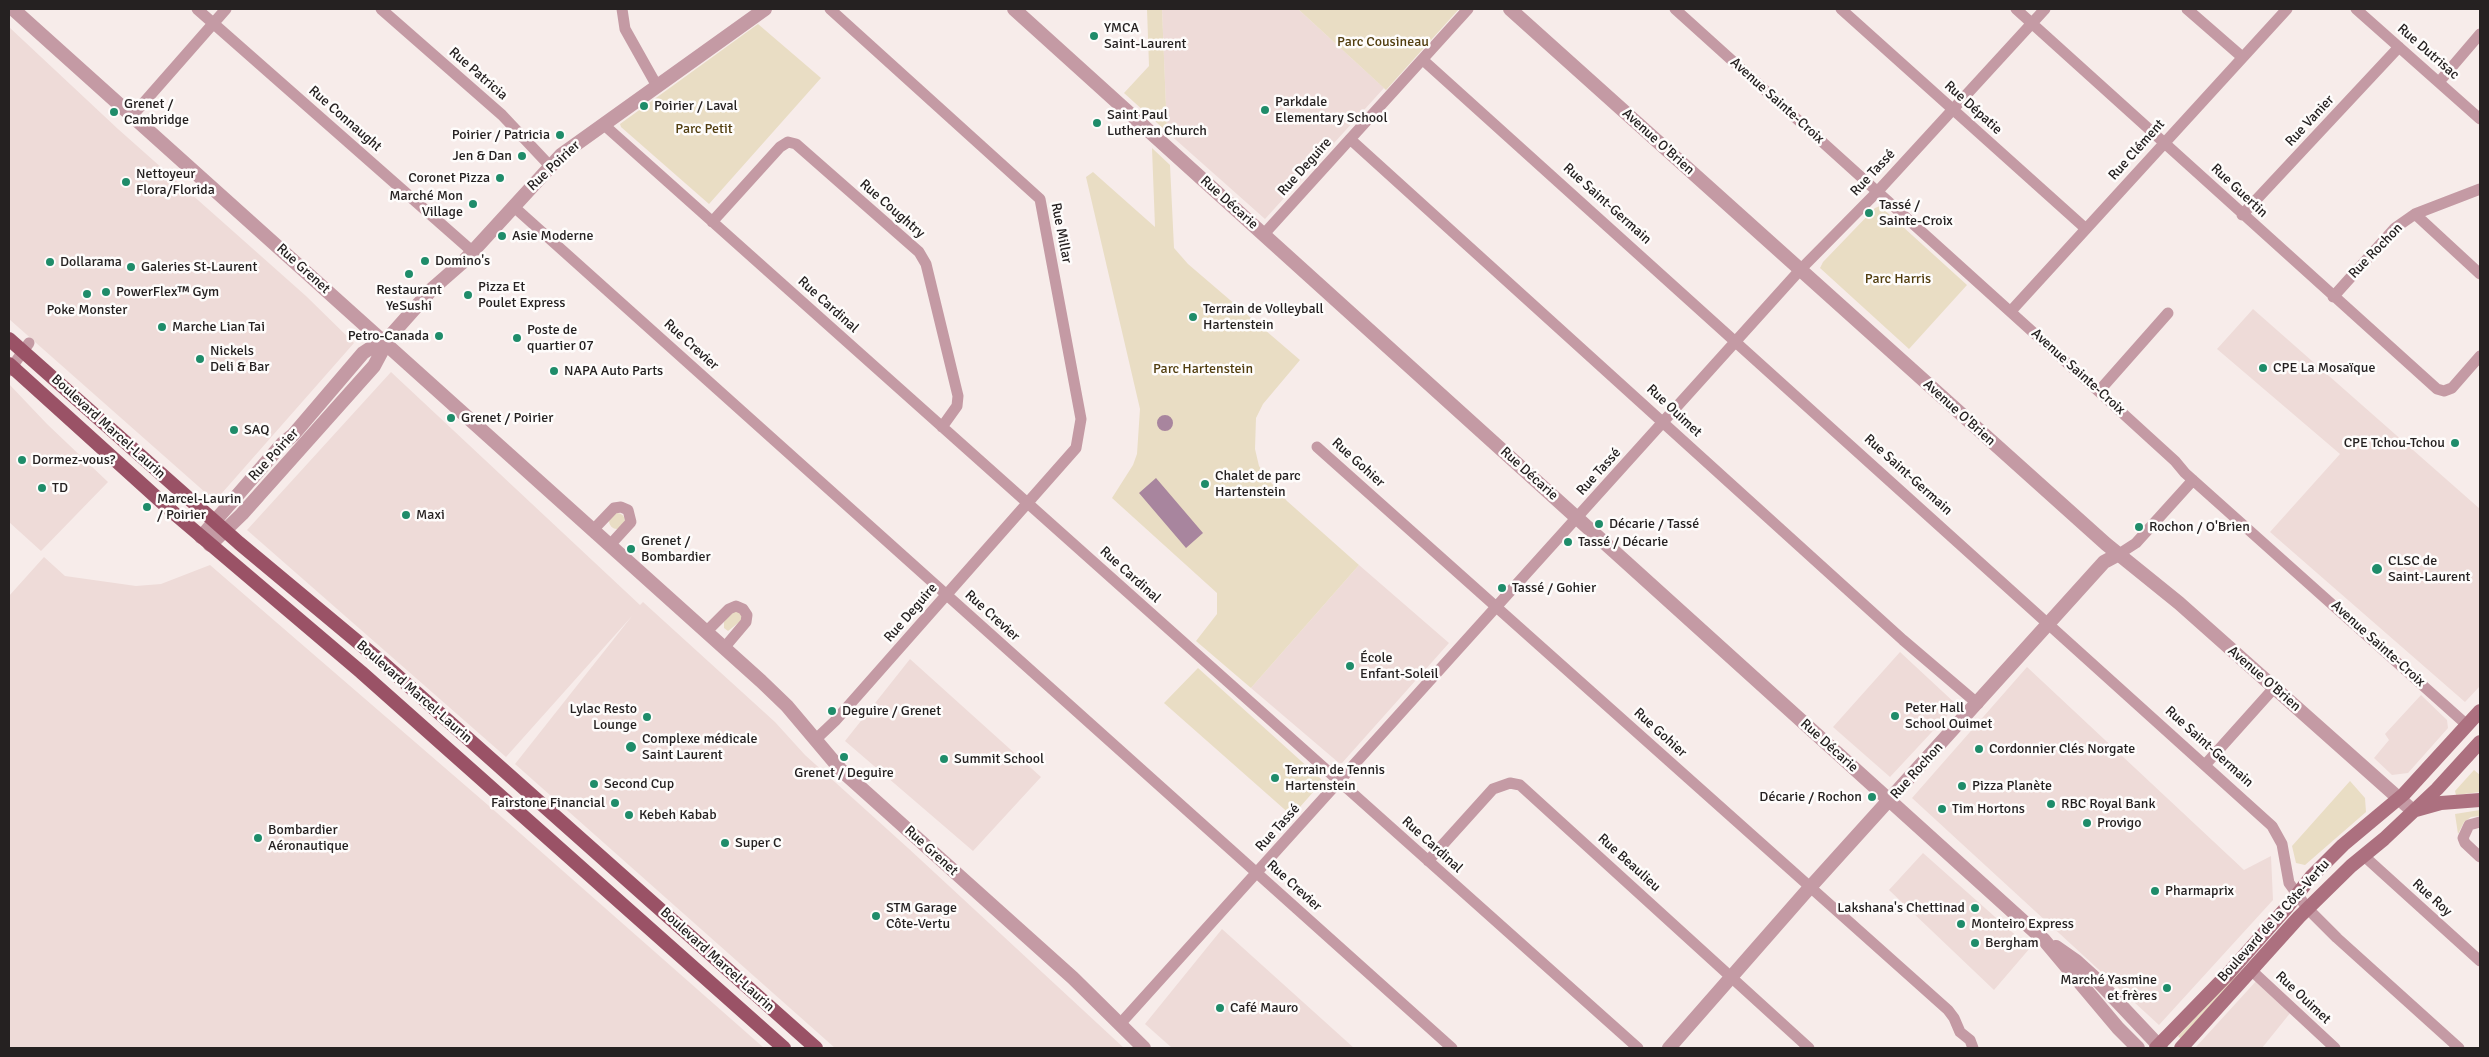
<!DOCTYPE html>
<meta charset="utf-8">
<style>
body{margin:0}
#map{position:relative;width:2489px;height:1057px;overflow:hidden;background:#f7ecea;font-family:Signika,sans-serif}
canvas{display:block}
.frame{position:absolute;inset:0;border:10px solid #252121;pointer-events:none}
</style>
<div id="map">
<canvas width="2489" height="1057"></canvas>
<div class="frame"></div>
</div>
<script>
const ctx = document.querySelector('canvas').getContext('2d');
ctx.lineJoin = 'round';
function paint(path, color) {
  ctx.fillStyle = color;
  ctx.fill(path, 'evenodd');
}
function shape(rows) {
  const path = new Path2D();
  for (const r of rows) {
    if (r.length === 3) {
      path.moveTo(r[0] + r[2], r[1]);
      path.arc(r[0], r[1], r[2], 0, 2 * Math.PI);
      continue;
    }
    path.moveTo(r[0], r[1]);
    for (let i = 2; i < r.length; i += 2) path.lineTo(r[i], r[i + 1]);
  }
  return path;
}
function trace(path, color, width, dash) {
  ctx.strokeStyle = color;
  ctx.lineWidth = width;
  ctx.lineCap = dash ? 'butt' : 'round';
  ctx.setLineDash(dash || []);
  ctx.stroke(path);
}
function drawText(font, color, halo, rows, align = 'center') {
  ctx.font = font + ' Signika,sans-serif';
  ctx.lineWidth = 5;
  ctx.setLineDash([]);
  ctx.textBaseline = 'middle';
  ctx.strokeStyle = halo;
  ctx.fillStyle = color;
  for (const [text, x, y, turn = 0] of rows) {
    ctx.save();
    ctx.translate(x, y);
    ctx.rotate((+turn || 0) * Math.PI / 180);
    ctx.textAlign = isNaN(turn) ? turn : align;
    if (halo) ctx.strokeText(text, 0, 0);
    ctx.fillText(text, 0, 0);
    ctx.restore();
  }
}
const built = shape([
 [1162,9,1298,9,1384,88,1265,219,1167,132],
 [9,27,118,129,306,296,354,343,215,501,9,319],
 [2253,309,2480,509,2480,686,2465,702,2270,532,2340,454,2217,349],
 [391,372,640,605,643,602,775,722,805,755,908,848,1124,1048,835,1048,515,764,632,616,506,757,247,530],
 [9,384,47,424,108,482,41,551,9,522],
 [44,557,65,576,136,586,161,584,210,565,496,812,764,1048,9,1048,9,596],
 [1359,565,1449,643,1342,763,1339,763,1251,688],
 [1900,652,1957,705,1890,777,1833,727],
 [910,659,1041,777,973,851,845,741],
 [2027,667,2244,870,2271,856,2273,900,2159,1025,1912,798],
 [2421,695,2447,720,2448,728,2408,773,2392,775,2374,758,2389,740,2385,734],
 [1923,853,2030,948,1994,990,1889,890],
 [1222,929,1354,1048,1172,1048,1145,1024],
 [2258,979,2291,1012,2262,1048,2195,1048]
]);
const green = shape([
 [1147,9,1162,9,1167,132,1124,93,1149,66],
 [1298,9,1459,9,1386,90],
 [758,24,821,78,709,204,621,127,620,124],
 [1152,148,1170,165,1174,248,1188,264,1300,360,1263,404,1256,418,1255,449,1259,466,1267,478,1287,501,1359,565,1251,688,1196,641,1217,614,1217,593,1112,498,1133,465,1137,454,1140,409,1086,177,1093,172,1155,227],
 [1880,206,1967,285,1909,349,1820,268,1823,262,1875,208],
 [617,521,8],
 [736,611,741,613,743,619,728,631,724,628,724,622,729,614],
 [1198,668,1321,779,1322,782,1292,816,1164,703],
 [2474,770,2480,775,2480,792,2456,795,2455,791],
 [2350,781,2365,798,2366,812,2305,865,2296,863,2292,846],
 [2480,810,2480,816,2471,817,2464,822,2458,834,2455,814],
 [2238,973,2240,974,2182,1040,2178,1036]
]);
const water = shape([
 [1165,423,8],
 [1156,478,1203,533,1186,548,1139,493]
]);
const minor = shape([
 [197,9,473,252],
 [381,9,502,115,550,166],
 [622,9,625,29,657,86],
 [1675,9,2107,399,2175,461,2185,473,2467,725],
 [1841,9,2085,228],
 [2016,9,2437,389,2444,391,2452,388,2480,356],
 [2187,9,2241,56],
 [2356,9,2480,119],
 [1423,60,2272,826,2282,844,2289,883,2308,909,2337,938,2459,1048],
 [2439,82,2480,34],
 [132,116,226,9],
 [603,124,1638,1048],
 [1350,139,1903,640,1978,704],
 [513,206,1452,1048],
 [2415,214,2480,274],
 [2242,215,2399,47],
 [712,222,780,147,788,142,796,144,919,252,926,264,958,396,957,406,942,427],
 [1264,234,1468,9],
 [2333,297,2395,228,2415,214,2480,189],
 [2011,311,2287,9],
 [9,371,29,343],
 [2099,391,2168,313],
 [1317,447,1948,1010,1954,1018,1960,1032,1970,1040,1973,1048],
 [593,530,614,508,621,507,628,510,631,522,610,545],
 [2119,554,2136,543,2193,480],
 [706,632,729,609,736,606,743,609,747,615,746,622,724,648],
 [815,740,835,721,1076,448,1081,419,1040,199,830,9],
 [2205,765,2274,688],
 [2480,822,2469,825,2463,838,2465,843,2480,857],
 [2364,856,2480,961],
 [1428,861,1493,789,1510,783,1520,785,1809,1048],
 [2251,970,2335,1048],
 [1120,1024,1800,270,1878,191,2045,9]
]);
const tertiary = shape([
 [13,9,761,681,787,706,841,770,1073,978,1144,1048],
 [1014,9,2044,940,2118,1028,2138,1048],
 [1510,9,2106,544,2179,603,2413,811],
 [201,537,282,444,293,435,363,353,392,334,432,289,464,261,561,155,765,9],
 [210,545,242,514,374,366,390,336],
 [2056,947,2076,961,2097,980,2161,1048],
 [1669,1048,1804,894,2104,562,2119,554]
]);
const secondary = shape([
 [2416,810,2441,803,2480,800],
 [2156,1048,2228,974,2288,906,2311,877,2343,845,2404,794,2480,711],
 [2181,1048,2299,917,2351,866,2384,839,2437,789,2480,742]
]);
const primary = shape([
 [9,339,239,543,383,663,816,1048],
 [9,364,176,515,361,672,784,1048]
]);
const markers = [
 [1094,36,5,"#1f8c6a"],
 [644,106,5,"#1f8c6a"],
 [1265,110,5,"#1f8c6a"],
 [114,112,5,"#1f8c6a"],
 [1097,123,5,"#1f8c6a"],
 [560,135,5,"#1f8c6a"],
 [522,156,5,"#1f8c6a"],
 [500,178,5,"#1f8c6a"],
 [126,182,5,"#1f8c6a"],
 [473,204,5,"#1f8c6a"],
 [1869,213,5,"#1f8c6a"],
 [502,236,5,"#1f8c6a"],
 [425,261,5,"#1f8c6a"],
 [50,262,5,"#1f8c6a"],
 [131,267,5,"#1f8c6a"],
 [409,274,5,"#1f8c6a"],
 [106,292,5,"#1f8c6a"],
 [87,294,5,"#1f8c6a"],
 [468,295,5,"#1f8c6a"],
 [1193,317,5,"#1f8c6a"],
 [162,327,5,"#1f8c6a"],
 [439,336,5,"#1f8c6a"],
 [517,338,5,"#1f8c6a"],
 [200,359,5,"#1f8c6a"],
 [2263,368,5,"#1f8c6a"],
 [554,371,5,"#1f8c6a"],
 [451,418,5,"#1f8c6a"],
 [234,430,5,"#1f8c6a"],
 [2455,443,5,"#1f8c6a"],
 [22,460,5,"#1f8c6a"],
 [1205,484,5,"#1f8c6a"],
 [42,488,5,"#1f8c6a"],
 [147,507,5,"#1f8c6a"],
 [406,515,5,"#1f8c6a"],
 [1599,524,5,"#1f8c6a"],
 [2139,527,5,"#1f8c6a"],
 [1568,542,5,"#1f8c6a"],
 [631,549,5,"#1f8c6a"],
 [2377,569,6,"#1f8c6a"],
 [1502,588,5,"#1f8c6a"],
 [1350,666,5,"#1f8c6a"],
 [832,711,5,"#1f8c6a"],
 [1895,716,5,"#1f8c6a"],
 [647,717,5,"#1f8c6a"],
 [631,747,6,"#1f8c6a"],
 [1979,749,5,"#1f8c6a"],
 [844,757,5,"#1f8c6a"],
 [944,759,5,"#1f8c6a"],
 [1275,778,5,"#1f8c6a"],
 [594,784,5,"#1f8c6a"],
 [1962,786,5,"#1f8c6a"],
 [1872,797,5,"#1f8c6a"],
 [615,803,5,"#1f8c6a"],
 [2051,804,5,"#1f8c6a"],
 [1942,809,5,"#1f8c6a"],
 [629,815,5,"#1f8c6a"],
 [2087,823,5,"#1f8c6a"],
 [258,838,5,"#1f8c6a"],
 [725,843,5,"#1f8c6a"],
 [2155,891,5,"#1f8c6a"],
 [1975,908,5,"#1f8c6a"],
 [876,916,5,"#1f8c6a"],
 [1961,924,5,"#1f8c6a"],
 [1975,943,5,"#1f8c6a"],
 [2167,988,5,"#1f8c6a"],
 [1220,1008,5,"#1f8c6a"]
];
const poiNames = [
 ["YMCA",1104,28],
 ["Saint-Laurent",1104,44],
 ["Parkdale",1275,102],
 ["Elementary School",1275,118],
 ["Grenet /",124,104],
 ["Cambridge",124,120],
 ["Poirier / Laval",654,106],
 ["Saint Paul",1107,115],
 ["Lutheran Church",1107,131],
 ["Poirier / Patricia",550,135,"right"],
 ["Jen & Dan",512,156,"right"],
 ["Nettoyeur",136,174],
 ["Flora/Florida",136,190],
 ["Coronet Pizza",490,178,"right"],
 ["Marché Mon",463,196,"right"],
 ["Village",463,212,"right"],
 ["Tassé /",1879,205],
 ["Sainte-Croix",1879,221],
 ["Asie Moderne",512,236],
 ["Domino's",435,261],
 ["Dollarama",60,262],
 ["Galeries St-Laurent",141,267],
 ["Pizza Et",478,287],
 ["Poulet Express",478,303],
 ["Restaurant",409,290,"center"],
 ["YeSushi",409,306,"center"],
 ["PowerFlex™ Gym",116,292],
 ["Terrain de Volleyball",1203,309],
 ["Hartenstein",1203,325],
 ["Poke Monster",87,310,"center"],
 ["Marche Lian Tai",172,327],
 ["Poste de",527,330],
 ["quartier 07",527,346],
 ["Petro-Canada",429,336,"right"],
 ["Nickels",210,351],
 ["Deli & Bar",210,367],
 ["CPE La Mosaïque",2273,368],
 ["NAPA Auto Parts",564,371],
 ["Grenet / Poirier",461,418],
 ["SAQ",244,430],
 ["CPE Tchou-Tchou",2445,443,"right"],
 ["Dormez-vous?",32,460],
 ["Chalet de parc",1215,476],
 ["Hartenstein",1215,492],
 ["TD",52,488],
 ["Marcel-Laurin",157,499],
 ["/ Poirier",157,515],
 ["Maxi",416,515],
 ["Décarie / Tassé",1609,524],
 ["Rochon / O'Brien",2149,527],
 ["Grenet /",641,541],
 ["Bombardier",641,557],
 ["Tassé / Décarie",1578,542],
 ["CLSC de",2388,561],
 ["Saint-Laurent",2388,577],
 ["Tassé / Gohier",1512,588],
 ["École",1360,658],
 ["Enfant-Soleil",1360,674],
 ["Peter Hall",1905,708],
 ["School Ouimet",1905,724],
 ["Lylac Resto",637,709,"right"],
 ["Lounge",637,725,"right"],
 ["Deguire / Grenet",842,711],
 ["Complexe médicale",642,739],
 ["Saint Laurent",642,755],
 ["Cordonnier Clés Norgate",1989,749],
 ["Summit School",954,759],
 ["Terrain de Tennis",1285,770],
 ["Hartenstein",1285,786],
 ["Grenet / Deguire",844,773,"center"],
 ["Second Cup",604,784],
 ["Pizza Planète",1972,786],
 ["Décarie / Rochon",1862,797,"right"],
 ["Fairstone Financial",605,803,"right"],
 ["RBC Royal Bank",2061,804],
 ["Tim Hortons",1952,809],
 ["Kebeh Kabab",639,815],
 ["Provigo",2097,823],
 ["Bombardier",268,830],
 ["Aéronautique",268,846],
 ["Super C",735,843],
 ["Pharmaprix",2165,891],
 ["STM Garage",886,908],
 ["Côte-Vertu",886,924],
 ["Lakshana's Chettinad",1965,908,"right"],
 ["Monteiro Express",1971,924],
 ["Bergham",1985,943],
 ["Marché Yasmine",2157,980,"right"],
 ["et frères",2157,996,"right"],
 ["Café Mauro",1230,1008]
];
const parkNames = [
 ["Parc Cousineau",1383,42],
 ["Parc Petit",704,129],
 ["Parc Harris",1898,279],
 ["Parc Hartenstein",1203,369]
];
const streetNames = [
 ["Rue Dutrisac",2428,52,41],
 ["Rue Patricia",478,74,41],
 ["Avenue Sainte-Croix",1777,101,42],
 ["Rue Dépatie",1973,108,42],
 ["Rue Connaught",345,119,41],
 ["Rue Vanier",2310,121,-47],
 ["Avenue O'Brien",1658,142,42],
 ["Rue Clément",2137,150,-48],
 ["Rue Poirier",554,166,-43],
 ["Rue Deguire",1305,167,-48],
 ["Rue Tassé",1873,173,-47],
 ["Rue Guertin",2239,191,43],
 ["Rue Décarie",1229,203,42],
 ["Rue Saint-Germain",1607,204,42],
 ["Rue Coughtry",892,209,41],
 ["Rue Millar",1061,233,79],
 ["Rue Rochon",2376,251,-46],
 ["Rue Grenet",303,269,42],
 ["Rue Cardinal",828,305,42],
 ["Rue Crevier",691,345,42],
 ["Avenue Sainte-Croix",2078,372,42],
 ["Rue Ouimet",1674,411,43],
 ["Avenue O'Brien",1959,413,42],
 ["Boulevard Marcel-Laurin",108,427,42],
 ["Rue Poirier",274,455,-47],
 ["Rue Gohier",1358,463,42],
 ["Rue Tassé",1599,472,-48],
 ["Rue Décarie",1529,474,42],
 ["Rue Saint-Germain",1908,475,42],
 ["Rue Cardinal",1130,575,42],
 ["Rue Deguire",911,613,-49],
 ["Rue Crevier",992,616,42],
 ["Avenue Sainte-Croix",2378,644,42],
 ["Avenue O'Brien",2264,679,41],
 ["Boulevard Marcel-Laurin",414,692,41],
 ["Rue Gohier",1660,733,42],
 ["Rue Décarie",1829,746,42],
 ["Rue Saint-Germain",2209,747,42],
 ["Rue Rochon",1917,771,-48],
 ["Rue Tassé",1278,828,-48],
 ["Rue Cardinal",1432,845,42],
 ["Rue Grenet",931,851,42],
 ["Rue Beaulieu",1629,863,42],
 ["Rue Crevier",1294,886,42],
 ["Rue Roy",2432,898,42],
 ["Boulevard de la Côte-Vertu",2274,921,-48],
 ["Boulevard Marcel-Laurin",717,960,42],
 ["Rue Ouimet",2303,998,43]
];
paint(built, '#eedbd8');
paint(green, '#e9ddc4');
paint(water, '#a8859e');
trace(minor, '#c49aa4', 11);
trace(tertiary, '#c49aa4', 14);
trace(secondary, '#ac707f', 14);
trace(primary, '#9a5266', 14);
for (const [x, y, r, color] of markers) {
  const dot = new Path2D();
  dot.arc(x, y, r, 0, 2 * Math.PI);
  ctx.fillStyle = color;
  ctx.fill(dot);
  trace(dot, '#fefcfb', 2);
}
drawText('14px', '#252121', '#fefcfb', poiNames, 'left');
drawText('14px', '#513d0e', '#fefcfb', parkNames);
drawText('14px', '#252121', '#fefcfb', streetNames);
</script>
